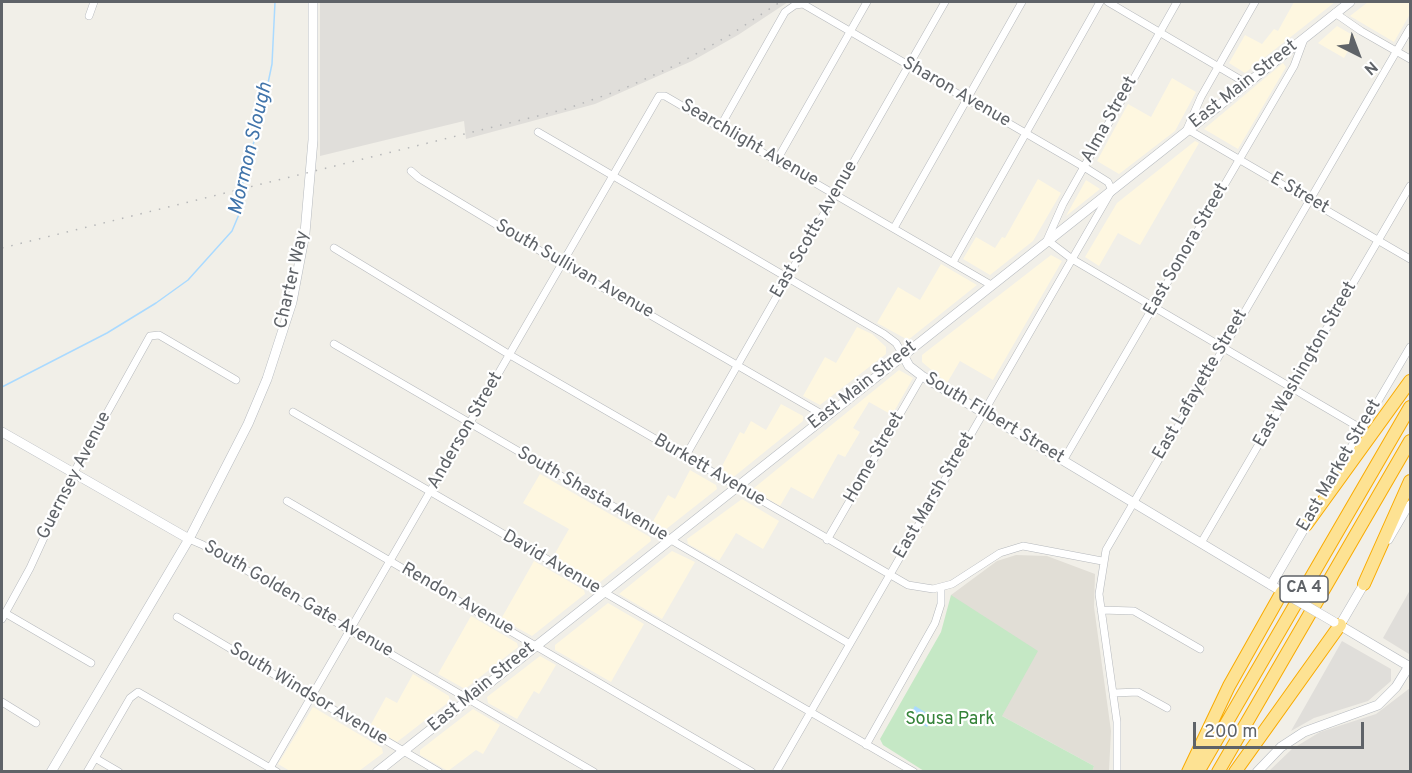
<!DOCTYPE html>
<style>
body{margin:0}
#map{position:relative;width:1412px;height:773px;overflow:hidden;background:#f1efe8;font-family:Overpass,sans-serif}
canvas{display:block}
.frame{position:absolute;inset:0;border:3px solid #5f6368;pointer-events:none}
.north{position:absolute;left:1328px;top:24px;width:60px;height:60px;-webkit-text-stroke:4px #fff;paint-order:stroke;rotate:138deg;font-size:16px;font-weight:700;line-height:24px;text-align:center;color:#5f6368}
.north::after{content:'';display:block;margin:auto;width:21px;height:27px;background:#5f6368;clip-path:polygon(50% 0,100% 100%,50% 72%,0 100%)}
.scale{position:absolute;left:1193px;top:722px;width:171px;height:27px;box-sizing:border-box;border:3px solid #5f6368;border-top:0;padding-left:8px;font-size:18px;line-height:21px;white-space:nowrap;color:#5f6368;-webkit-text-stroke:4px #fff;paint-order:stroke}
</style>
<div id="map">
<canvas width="1412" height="773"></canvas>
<div class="frame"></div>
<div class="north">N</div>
<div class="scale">200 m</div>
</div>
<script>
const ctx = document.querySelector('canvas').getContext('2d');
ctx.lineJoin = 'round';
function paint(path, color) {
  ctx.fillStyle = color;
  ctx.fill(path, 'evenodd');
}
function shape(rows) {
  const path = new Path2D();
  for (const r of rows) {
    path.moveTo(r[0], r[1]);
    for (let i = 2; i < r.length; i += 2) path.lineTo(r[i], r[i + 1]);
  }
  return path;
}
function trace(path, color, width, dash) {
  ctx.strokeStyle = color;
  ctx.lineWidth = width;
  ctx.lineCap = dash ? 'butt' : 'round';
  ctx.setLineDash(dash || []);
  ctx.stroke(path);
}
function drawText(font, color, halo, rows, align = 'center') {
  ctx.font = font + ' Overpass,sans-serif';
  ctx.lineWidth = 4.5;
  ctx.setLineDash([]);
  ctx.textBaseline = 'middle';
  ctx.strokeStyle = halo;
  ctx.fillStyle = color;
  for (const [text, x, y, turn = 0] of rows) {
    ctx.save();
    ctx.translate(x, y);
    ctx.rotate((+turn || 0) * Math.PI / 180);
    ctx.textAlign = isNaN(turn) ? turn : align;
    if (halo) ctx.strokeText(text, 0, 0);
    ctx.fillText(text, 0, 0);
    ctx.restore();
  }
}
const commercial = shape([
 [1294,2,1335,2,1245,73,1229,63,1245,35,1262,44,1274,29,1278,31],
 [1368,2,1410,2,1410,14,1394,42,1350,16],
 [1337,26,1356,37,1344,58,1318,43],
 [1283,63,1286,67,1238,149,1204,129],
 [1172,78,1196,92,1175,131,1119,174,1097,161,1128,104,1151,117],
 [1195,141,1199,143,1140,245,1118,233,1099,266,1085,257,1117,203],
 [1038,179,1061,193,1033,241,990,275,963,259,976,237,995,248,1002,237,1005,238],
 [1086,180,1100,189,1066,216],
 [1051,255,1062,261,993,380,960,361,947,383,922,362,922,355],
 [941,264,977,285,908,340,877,323,898,287,920,300],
 [857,327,872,334,886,347,886,354,820,405,803,396,825,357,836,363],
 [899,370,913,378,892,415,869,402,853,428,860,432,845,457,838,454,813,499,791,487,780,506,754,491,754,488],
 [781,404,803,416,803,421,731,479,719,472,740,432,744,434,751,421,766,430],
 [690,470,716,485,717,489,665,530,652,523,668,495,675,499],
 [540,474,650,537,651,541,599,583,553,557,569,529,523,503],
 [742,499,779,521,763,549,736,533,719,561,688,544,687,539],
 [672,551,695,562,662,619,619,594],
 [534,561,584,590,585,594,532,636,501,619],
 [608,603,644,624,611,682,555,650,555,645],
 [471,616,517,643,518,647,465,689,438,674],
 [540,656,556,665,539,694,534,691,517,719,488,703,487,697],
 [413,674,449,696,450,701,397,742,370,726,386,697,397,703],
 [313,707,382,748,383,753,359,771,290,771,278,764],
 [473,709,500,725,483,754,476,750,448,771,420,755,420,750]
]);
const industrial = shape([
 [320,2,788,2,738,35,692,61,595,104,466,139,464,121,320,156],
 [1410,590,1410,651,1409,654,1383,638],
 [1342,641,1391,669,1391,681,1368,701,1314,718,1291,731],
 [1410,688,1410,771,1269,771,1292,749,1320,732,1376,714]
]);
const education = shape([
 [1016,555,1047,556,1095,574,1094,607,1111,731,1109,771,1092,771,1094,766,1002,716,951,595,997,561]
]);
const green = shape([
 [951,595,1038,651,1002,716,1094,766,1092,772,924,771,883,745,880,739,941,632]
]);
const water = shape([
 [915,706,933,717,927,727,909,716]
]);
const stream = shape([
 [2,387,107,333,156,303,188,280,232,231,240,212,244,173,259,126,272,64,275,2]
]);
const street = shape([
 [1108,2,1246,83],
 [1177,2,1063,204,1047,240,1072,259,1362,429],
 [1255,2,1201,97,1187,129,1410,259],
 [1335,13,1361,31,1410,59],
 [89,16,94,2],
 [720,127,785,12,795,5,803,4,1084,167,1108,182,1112,190,776,772],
 [538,132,884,334,896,343,903,355],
 [777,160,867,2],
 [411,171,419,178,562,264,825,416],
 [894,228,1022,2],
 [334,248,510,355,908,585,933,589,952,584,1000,553,1023,546,1102,561],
 [953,262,1100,2],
 [334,344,850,644],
 [293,412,914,772],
 [685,457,945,2],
 [1063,461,1294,66,1304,39],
 [1331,481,1410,347],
 [287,501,752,772],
 [189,539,203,545,594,772],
 [827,540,922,376],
 [1389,540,1410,504],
 [1201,543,1410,186],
 [1101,610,1134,611,1200,649],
 [5,613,91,663],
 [177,617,439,772],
 [2,619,30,568,73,474,150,336,159,335,236,380],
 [1114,693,1138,692,1167,708],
 [2,702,36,723],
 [866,745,935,623,941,604,941,588],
 [95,758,119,772],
 [270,768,659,96,665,96,991,285],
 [87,772,130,698,138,692,277,772],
 [1117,772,1117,722,1099,594,1106,550,1410,28]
]);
const secondary = shape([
 [903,355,909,366,922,376,1286,594],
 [2,432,189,539],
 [1271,585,1306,525],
 [1336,623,1410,667],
 [1340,625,1364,584],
 [51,772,189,539,248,424,267,379,292,302,305,233,313,140,313,2],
 [377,772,1350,2],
 [1257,772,1281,747,1304,732,1378,705,1396,687,1409,666]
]);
const highway = shape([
 [1306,525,1410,381],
 [1364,584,1410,481],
 [1188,772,1229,686,1282,592],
 [1198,772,1410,407],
 [1218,772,1410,441],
 [1235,772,1340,625]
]);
const rail = shape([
 [2,248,566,109,623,89,676,65,730,35,780,2]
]);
const secondaryBridge = shape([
 [1286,594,1334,622]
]);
const shields = [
 [1304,589,48]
];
const shieldNames = [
 ["CA 4",1304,589]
];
const streetNames = [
 ["East Main Street",1244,85,-38],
 ["Sharon Avenue",956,93,30],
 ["Alma Street",1110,120,-61],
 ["Searchlight Avenue",749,144,30],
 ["E Street",1299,194,30],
 ["East Scotts Avenue",815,230,-60],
 ["East Sonora Street",1187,250,-60],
 ["South Sullivan Avenue",574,270,30],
 ["Charter Way",293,280,-77],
 ["East Washington Street",1306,365,-60],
 ["East Lafayette Street",1201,385,-60],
 ["East Main Street",863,386,-38],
 ["South Filbert Street",994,419,31],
 ["Anderson Street",466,431,-60],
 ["Home Street",875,458,-60],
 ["East Market Street",1340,466,-60],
 ["Burkett Avenue",709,471,30],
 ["Guernsey Avenue",75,476,-63],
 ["South Shasta Avenue",592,495,30],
 ["East Marsh Street",935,496,-60],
 ["David Avenue",551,563,30],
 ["South Golden Gate Avenue",298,600,30],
 ["Rendon Avenue",457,600,30],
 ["East Main Street",482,688,-39],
 ["South Windsor Avenue",308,695,31]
];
const parkNames = [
 ["Sousa Park",950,720]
];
const waterNames = [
 ["Mormon Slough",252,149,-77]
];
paint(commercial, '#fef7e0');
paint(industrial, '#e0deda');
paint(education, '#e1ded6');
paint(green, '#c5e8c5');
paint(water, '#aadaff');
trace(stream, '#aadaff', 1.5);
trace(street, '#b5b8bc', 8);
trace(secondary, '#b6babf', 10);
trace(highway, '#f9ab00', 14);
trace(street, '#fff', 7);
trace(secondary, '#fff', 9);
trace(highway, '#fde293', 12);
trace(rail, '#b6b7b8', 1.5, [1.5, 8]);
trace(secondaryBridge, '#b6babf', 10, []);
trace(secondaryBridge, '#fff', 9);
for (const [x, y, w] of shields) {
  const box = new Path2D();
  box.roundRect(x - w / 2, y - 13, w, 26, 4.5);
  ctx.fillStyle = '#fff';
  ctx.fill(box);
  trace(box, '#5f6368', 1.5);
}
drawText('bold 16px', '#5f6368', null, shieldNames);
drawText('18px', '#5f6368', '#fff', streetNames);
drawText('18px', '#348238', '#fff', parkNames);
drawText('italic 20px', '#4174aa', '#fff', waterNames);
</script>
